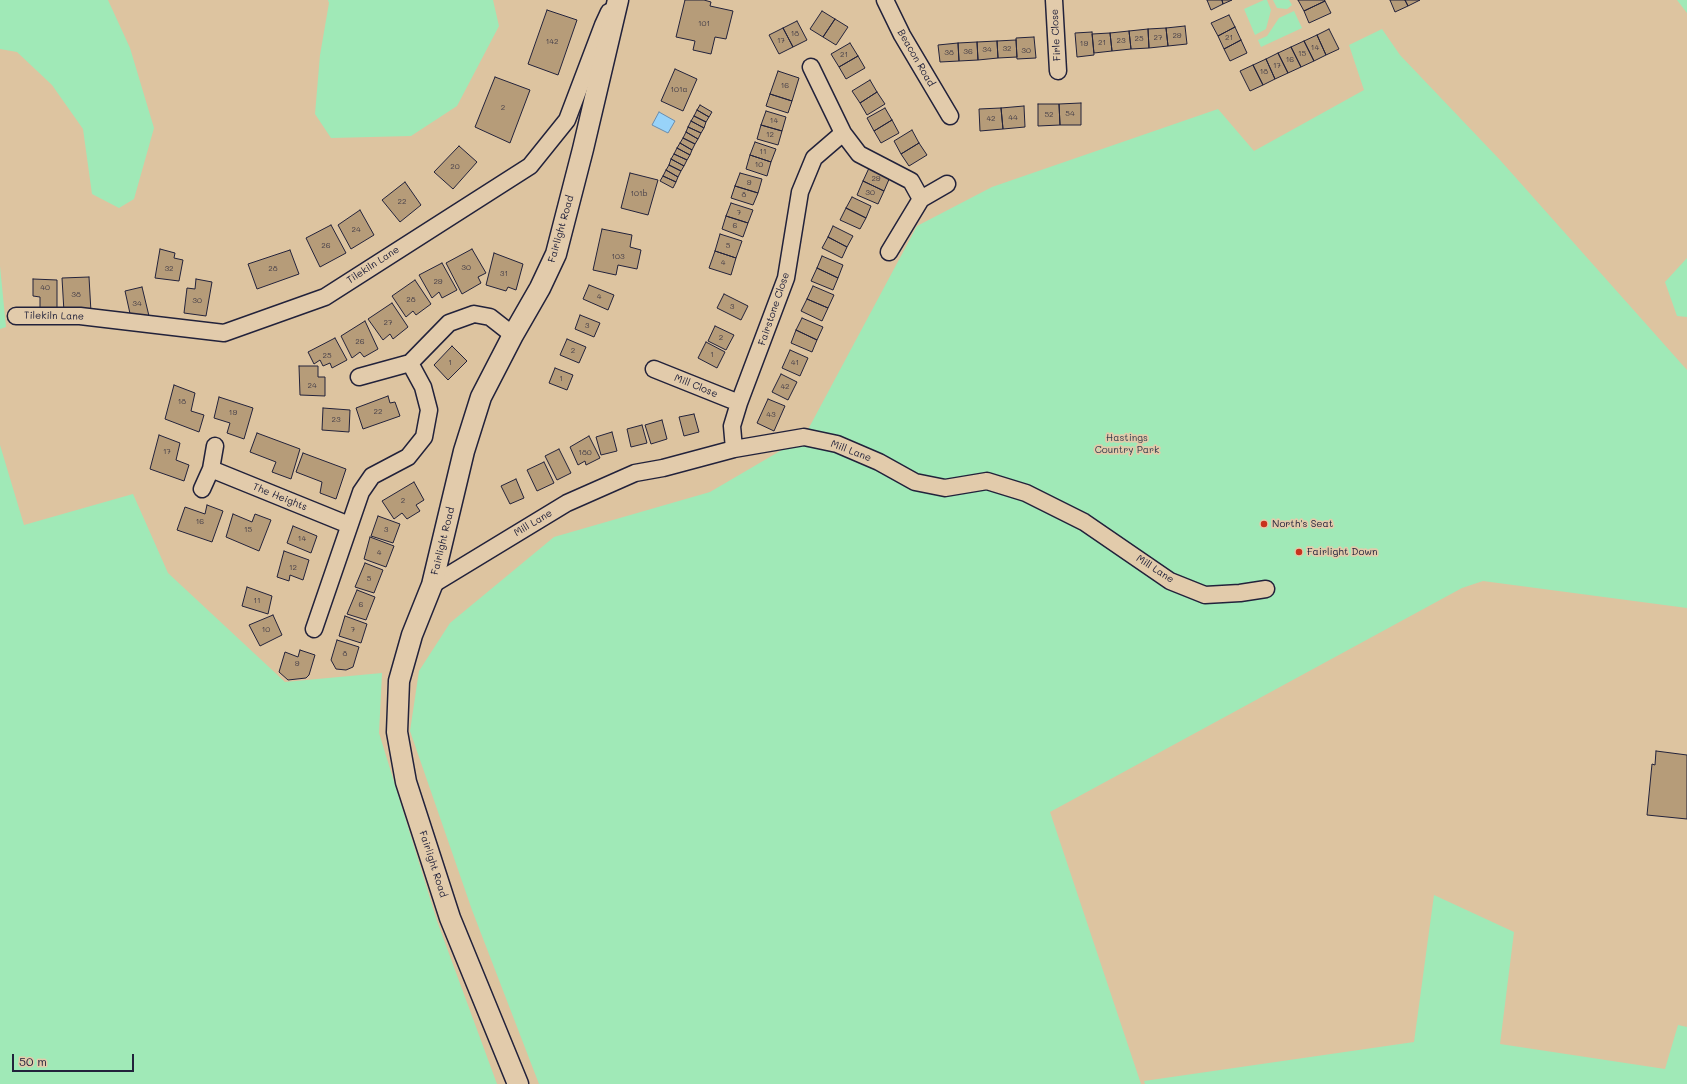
<!DOCTYPE html>
<style>
body{margin:0}
#map{position:relative;width:1687px;height:1084px;overflow:hidden;background:#ddc4a0;font-family:Mali,sans-serif}
canvas{display:block}
.scale{position:absolute;left:12px;top:1054px;width:122px;height:18px;box-sizing:border-box;border:2px solid #22223b;border-top:0;padding-left:5px;font-size:12px;line-height:14px;white-space:nowrap;color:#22223b;-webkit-text-stroke:3px #e2cbab;paint-order:stroke}
</style>
<div id="map">
<canvas width="1687" height="1084"></canvas>
<div class="scale">50 m</div>
</div>
<script>
const ctx = document.querySelector('canvas').getContext('2d');
ctx.lineJoin = 'round';
function paint(path, color) {
  ctx.fillStyle = color;
  ctx.fill(path, 'evenodd');
}
function shape(rows) {
  const path = new Path2D();
  for (const r of rows) {
    path.moveTo(r[0], r[1]);
    for (let i = 2; i < r.length; i += 2) path.lineTo(r[i], r[i + 1]);
  }
  return path;
}
function trace(path, color, width, dash) {
  ctx.strokeStyle = color;
  ctx.lineWidth = width;
  ctx.lineCap = dash ? 'butt' : 'round';
  ctx.setLineDash(dash || []);
  ctx.stroke(path);
}
function drawText(font, color, halo, rows, align = 'center') {
  ctx.font = font + ' Mali,sans-serif';
  ctx.lineWidth = 3.5;
  ctx.setLineDash([]);
  ctx.textBaseline = 'middle';
  ctx.strokeStyle = halo;
  ctx.fillStyle = color;
  for (const [text, x, y, turn = 0] of rows) {
    ctx.save();
    ctx.translate(x, y);
    ctx.rotate((+turn || 0) * Math.PI / 180);
    ctx.textAlign = isNaN(turn) ? turn : align;
    if (halo) ctx.strokeText(text, 0, 0);
    ctx.fillText(text, 0, 0);
    ctx.restore();
  }
}
const green = shape([
 [0,0,108,0,130,48,154,128,134,199,119,208,92,194,83,129,52,85,17,52,0,49],
 [328,0,493,0,499,26,457,106,411,136,331,138,315,114,320,55,329,3],
 [1264,0,1267,0,1271,10,1266,29,1255,35,1244,9],
 [1273,0,1289,0,1292,5,1287,9,1277,8],
 [1677,0,1687,0,1687,13],
 [1294,11,1302,28,1261,47,1258,40,1267,36,1279,18],
 [1382,29,1400,55,1500,160,1687,370,1687,608,1483,581,1462,588,1050,812,1141,1084,539,1084,472,910,410,731,419,671,450,623,554,537,710,492,804,437,917,226,992,187,1218,109,1254,151,1364,90,1349,45],
 [1687,258,1687,317,1677,316,1665,282],
 [0,266,6,327,0,329],
 [0,445,24,525,133,494,168,573,285,682,382,673,379,733,437,921,497,1084,0,1084],
 [1434,895,1514,932,1500,1044,1665,1069,1678,1025,1687,1027,1687,1084,1145,1084,1144,1081,1414,1042]
]);
const water = shape([
 [659,112,675,121,668,133,652,125,659,112]
]);
const building = shape([
 [685,0,704,0,711,2,710,6,733,11,726,39,715,37,711,54,693,50,695,41,676,37,685,0],
 [1207,0,1222,0,1223,4,1211,10,1207,0],
 [1222,0,1232,0,1223,4,1222,0],
 [1298,0,1324,0,1325,1,1304,11,1298,0],
 [1390,0,1405,0,1408,6,1395,12,1390,0],
 [1405,0,1420,0,1408,6,1405,0],
 [1325,1,1331,13,1309,23,1304,11,1325,1],
 [547,10,577,20,558,75,528,64,547,10],
 [822,11,835,19,823,37,810,29,822,11],
 [1229,15,1235,27,1218,36,1211,23,1229,15],
 [835,19,848,27,836,45,823,37,835,19],
 [797,21,807,40,793,47,783,28,797,21],
 [1185,26,1187,44,1168,46,1166,28,1185,26],
 [1235,27,1241,40,1224,49,1218,36,1235,27],
 [783,28,793,47,779,54,769,35,783,28],
 [1166,28,1168,46,1149,48,1148,29,1166,28],
 [1148,29,1149,48,1131,49,1129,31,1148,29],
 [1329,29,1339,49,1326,55,1317,35,1329,29],
 [1129,31,1131,49,1112,51,1110,33,1129,31],
 [1092,32,1094,55,1077,57,1075,33,1092,32],
 [1110,33,1112,51,1094,53,1092,34,1110,33],
 [1317,35,1326,55,1314,61,1304,41,1317,35],
 [1034,37,1036,58,1017,59,1016,38,1034,37],
 [1016,40,1017,57,998,58,997,41,1016,40],
 [1241,40,1247,53,1230,61,1224,49,1241,40],
 [997,41,998,58,978,60,977,42,997,41],
 [1304,41,1314,61,1301,67,1291,47,1304,41],
 [977,42,978,60,959,61,958,43,977,42],
 [850,43,858,56,839,67,831,54,850,43],
 [958,43,959,61,940,62,938,45,958,43],
 [1291,47,1301,67,1288,73,1278,53,1291,47],
 [1278,53,1288,73,1275,79,1266,59,1278,53],
 [858,56,865,68,846,79,839,67,858,56],
 [1266,59,1275,79,1263,85,1253,65,1266,59],
 [1253,65,1263,85,1250,91,1240,71,1253,65],
 [675,69,697,79,683,111,661,101,675,69],
 [778,71,799,78,792,101,770,94,778,71],
 [495,77,530,90,510,143,475,127,495,77],
 [870,80,877,92,860,103,852,91,870,80],
 [877,92,885,104,867,115,860,103,877,92],
 [770,94,792,101,788,113,766,106,770,94],
 [1081,103,1081,125,1060,125,1059,104,1081,103],
 [1038,104,1059,104,1060,125,1038,126,1038,104],
 [700,105,712,112,709,117,697,110,700,105],
 [1024,106,1025,127,1003,129,1001,108,1024,106],
 [885,108,892,120,874,131,867,118,885,108],
 [1001,108,1003,129,980,131,979,109,1001,108],
 [697,110,709,117,706,122,694,116,697,110],
 [766,111,786,117,782,131,761,125,766,111],
 [694,116,706,122,704,128,691,121,694,116],
 [892,120,899,133,881,143,874,131,892,120],
 [691,121,704,128,701,133,688,127,691,121],
 [761,125,782,131,778,145,757,139,761,125],
 [688,127,701,133,698,139,686,132,688,127],
 [912,130,919,143,901,154,894,141,912,130],
 [686,132,698,139,695,144,683,138,686,132],
 [683,138,695,144,692,150,680,143,683,138],
 [755,142,776,149,771,162,750,155,755,142],
 [680,143,692,150,690,155,677,148,680,143],
 [919,143,927,155,909,166,901,154,919,143],
 [459,146,477,162,453,189,434,172,459,146],
 [677,148,690,155,687,160,674,154,677,148],
 [674,154,687,160,684,166,671,159,674,154],
 [750,155,771,162,767,176,746,169,750,155],
 [671,159,684,166,681,171,669,165,671,159],
 [669,165,681,171,678,177,666,170,669,165],
 [869,168,890,177,884,191,863,181,869,168],
 [666,170,678,177,676,182,663,176,666,170],
 [630,173,658,180,648,215,621,208,630,173],
 [740,173,762,179,758,193,735,186,740,173],
 [663,176,676,182,673,188,660,181,663,176],
 [863,181,884,191,878,204,857,195,863,181],
 [405,182,421,205,400,222,382,200,405,182],
 [735,186,758,193,753,205,731,198,735,186],
 [852,197,871,206,866,218,846,208,852,197],
 [731,203,753,210,748,223,726,216,731,203],
 [846,208,866,218,860,229,840,220,846,208],
 [360,210,374,235,351,249,338,225,360,210],
 [726,216,748,223,743,237,722,229,726,216],
 [331,225,346,253,320,267,306,238,331,225],
 [833,226,853,236,847,247,828,237,833,226],
 [602,229,632,235,630,247,641,250,637,269,618,265,616,275,593,270,602,229],
 [720,234,742,241,736,258,715,251,720,234],
 [828,237,847,247,842,258,822,248,828,237],
 [160,249,175,253,174,258,183,260,179,281,155,278,160,249],
 [472,249,486,273,478,277,481,283,462,294,446,263,472,249],
 [290,250,299,274,257,289,248,264,290,250],
 [715,251,736,258,731,275,709,268,715,251],
 [494,253,523,264,516,290,508,287,506,291,486,285,494,253],
 [822,256,843,265,838,278,817,268,822,256],
 [442,263,457,290,442,298,439,292,432,298,419,275,442,263],
 [817,268,838,278,833,290,811,281,817,268],
 [89,277,91,312,64,312,62,278,89,277],
 [33,279,57,280,57,311,40,310,40,297,33,296,33,279],
 [196,279,212,282,206,316,184,313,187,288,195,289,196,279],
 [415,280,431,304,416,315,413,311,406,317,392,296,415,280],
 [589,285,614,295,608,310,583,299,589,285],
 [813,286,834,295,828,308,807,299,813,286],
 [142,287,149,316,131,318,125,291,142,287],
 [724,294,748,306,741,320,717,308,724,294],
 [807,299,828,308,822,321,801,311,807,299],
 [392,303,408,327,393,339,390,334,383,340,368,319,392,303],
 [580,315,600,323,594,337,575,329,580,315],
 [802,318,823,327,817,340,796,330,802,318],
 [365,321,378,349,364,357,360,352,352,358,341,336,365,321],
 [715,326,734,335,726,350,708,341,715,326],
 [796,330,817,340,812,352,791,343,796,330],
 [335,338,347,360,332,368,330,363,323,366,320,360,314,364,308,352,335,338],
 [567,339,586,347,579,363,560,355,567,339],
 [706,342,725,352,717,368,698,358,706,342],
 [452,346,467,361,448,380,434,365,452,346],
 [790,350,808,358,800,376,782,368,790,350],
 [299,366,318,366,318,377,325,377,325,396,300,395,299,366],
 [555,368,573,375,567,390,549,383,555,368],
 [781,374,797,382,788,400,772,392,781,374],
 [174,385,195,393,191,411,204,415,199,432,165,419,174,385],
 [388,396,390,403,395,402,400,416,363,429,356,408,388,396],
 [219,397,253,408,244,439,227,433,230,423,214,418,219,397],
 [768,399,785,406,774,431,757,423,768,399],
 [323,408,350,410,349,432,322,430,323,408],
 [694,414,699,432,684,436,679,417,694,414],
 [662,420,667,439,651,444,645,425,662,420],
 [642,425,647,443,631,447,627,429,642,425],
 [612,432,617,451,601,455,596,437,612,432],
 [257,433,300,449,291,479,272,472,276,462,250,452,257,433],
 [159,435,180,443,176,460,189,465,184,481,150,469,159,435],
 [589,436,600,458,586,465,585,461,578,465,570,447,589,436],
 [559,449,571,473,557,480,545,456,559,449],
 [303,453,346,469,336,499,320,493,322,482,296,472,303,453],
 [544,462,554,483,537,491,527,470,544,462],
 [516,479,524,498,510,504,501,486,516,479],
 [414,482,424,500,416,505,420,511,407,519,402,513,394,519,382,501,414,482],
 [207,505,223,511,212,542,177,530,185,507,205,514,207,505],
 [233,514,252,522,255,514,271,520,259,551,226,537,233,514],
 [378,516,400,524,393,543,371,536,378,516],
 [293,526,317,536,311,553,287,543,293,526],
 [370,537,394,546,386,567,364,559,370,537],
 [284,551,309,560,303,580,290,575,289,581,277,577,284,551],
 [365,563,383,570,374,593,355,587,365,563],
 [247,587,272,596,268,614,242,606,247,587],
 [357,590,375,597,366,620,347,614,357,590],
 [273,615,282,635,260,646,249,625,273,615],
 [345,616,367,624,361,643,339,636,345,616],
 [337,640,359,647,353,667,346,670,336,669,331,660,337,640],
 [300,650,315,655,309,675,306,678,288,680,279,672,285,652,298,657,300,650],
 [1656,751,1687,755,1687,819,1647,815,1652,764,1655,765,1656,751]
]);
const minor = shape([
 [885,0,902,35,950,116],
 [1054,0,1058,71],
 [811,67,843,133,859,154,911,181,921,199],
 [889,252,921,199,947,184],
 [16,316,80,316,224,333,325,297,530,166,567,120,603,25,609,12],
 [654,369,739,403],
 [359,377,410,363,449,323,474,314,490,317,513,335],
 [215,446,211,469,349,525],
 [734,449,732,426,739,403,786,278,800,192,814,158,843,133],
 [202,489,211,469],
 [432,585,567,503,635,473,663,468,734,449,804,437,837,444,879,462,915,482,945,488,987,481,1026,493,1084,522,1170,581,1205,595,1240,593,1266,589],
 [314,629,361,492,372,476,408,457,424,437,429,410,423,387,410,363]
]);
const tertiary = shape([
 [518,1084,450,918,406,782,397,732,399,681,412,635,432,585,464,451,481,397,513,335,540,288,556,254,583,149,618,0]
]);
const markers = [
 [1264,524,4,"#c8321e"],
 [1299,552,4,"#c8321e"]
];
const numberNames = [
 ["101",704,24],
 ["18",795,34],
 ["29",1177,36],
 ["27",1158,38],
 ["21",1229,38],
 ["25",1139,39],
 ["17",781,41],
 ["23",1121,41],
 ["142",552,42],
 ["21",1102,43],
 ["19",1084,44],
 ["14",1315,48],
 ["32",1007,49],
 ["34",987,50],
 ["30",1026,51],
 ["36",968,52],
 ["38",949,53],
 ["15",1302,54],
 ["21",844,55],
 ["16",1290,60],
 ["17",1277,66],
 ["18",1264,72],
 ["16",785,86],
 ["101a",679,90],
 ["2",503,108],
 ["54",1070,114],
 ["52",1049,115],
 ["44",1013,118],
 ["42",991,119],
 ["14",774,121],
 ["12",770,135],
 ["11",763,152],
 ["10",759,165],
 ["20",455,167],
 ["29",876,179],
 ["9",749,183],
 ["30",870,193],
 ["101b",639,194],
 ["8",744,195],
 ["22",402,202],
 ["7",739,213],
 ["6",735,226],
 ["24",356,230],
 ["26",326,246],
 ["5",728,246],
 ["103",618,257],
 ["4",723,263],
 ["30",466,268],
 ["32",169,269],
 ["28",273,269],
 ["31",504,274],
 ["29",438,282],
 ["40",45,288],
 ["38",76,295],
 ["4",599,297],
 ["28",411,300],
 ["30",197,301],
 ["34",137,304],
 ["3",732,307],
 ["27",388,323],
 ["3",587,326],
 ["2",721,338],
 ["26",360,342],
 ["2",573,351],
 ["1",712,355],
 ["25",327,356],
 ["1",450,363],
 ["41",795,363],
 ["1",561,379],
 ["24",312,386],
 ["42",785,387],
 ["18",182,402],
 ["22",378,412],
 ["19",233,413],
 ["43",771,415],
 ["23",336,420],
 ["17",167,452],
 ["180",585,453],
 ["2",403,501],
 ["16",200,522],
 ["15",248,530],
 ["3",386,530],
 ["14",302,539],
 ["4",379,553],
 ["12",293,568],
 ["5",369,579],
 ["11",257,601],
 ["6",361,605],
 ["10",266,630],
 ["7",353,630],
 ["8",345,654],
 ["9",297,664]
];
const streetNames = [
 ["Firle Close",1056,35,-93],
 ["Beacon Road",916,58,60],
 ["Fairlight Road",561,229,-74],
 ["Tilekiln Lane",373,265,-33],
 ["Fairstone Close",774,309,-71],
 ["Tilekiln Lane",54,316,1],
 ["Mill Close",696,386,22],
 ["Mill Lane",851,451,21],
 ["The Heights",280,497,22],
 ["Mill Lane",533,523,-31],
 ["Fairlight Road",443,541,-76],
 ["Mill Lane",1155,569,33],
 ["Fairlight Road",433,864,72]
];
const parkNames = [
 ["Hastings",1127,438],
 ["Country Park",1127,450]
];
const poiNames = [
 ["North's Seat",1272,524],
 ["Fairlight Down",1307,552]
];
paint(green, '#a0e9b7');
paint(water, '#98d3f9');
trace(water, '#698cad', 1);
paint(building, '#b69c79');
trace(building, '#22223b', 1);
trace(minor, '#22223b', 19);
trace(tertiary, '#22223b', 23);
trace(minor, '#e2cbab', 16);
trace(tertiary, '#e2cbab', 20);
for (const [x, y, r, color] of markers) {
  const dot = new Path2D();
  dot.arc(x, y, r, 0, 2 * Math.PI);
  ctx.fillStyle = color;
  ctx.fill(dot);
  trace(dot, '#e2cbab', 1.5);
}
drawText('8px', '#47404a', null, numberNames);
drawText('10px', '#22223b', '#e2cbab', streetNames);
drawText('10px', '#35404e', '#e2cbab', parkNames);
drawText('10px', '#22223b', '#e2cbab', poiNames, 'left');
</script>
